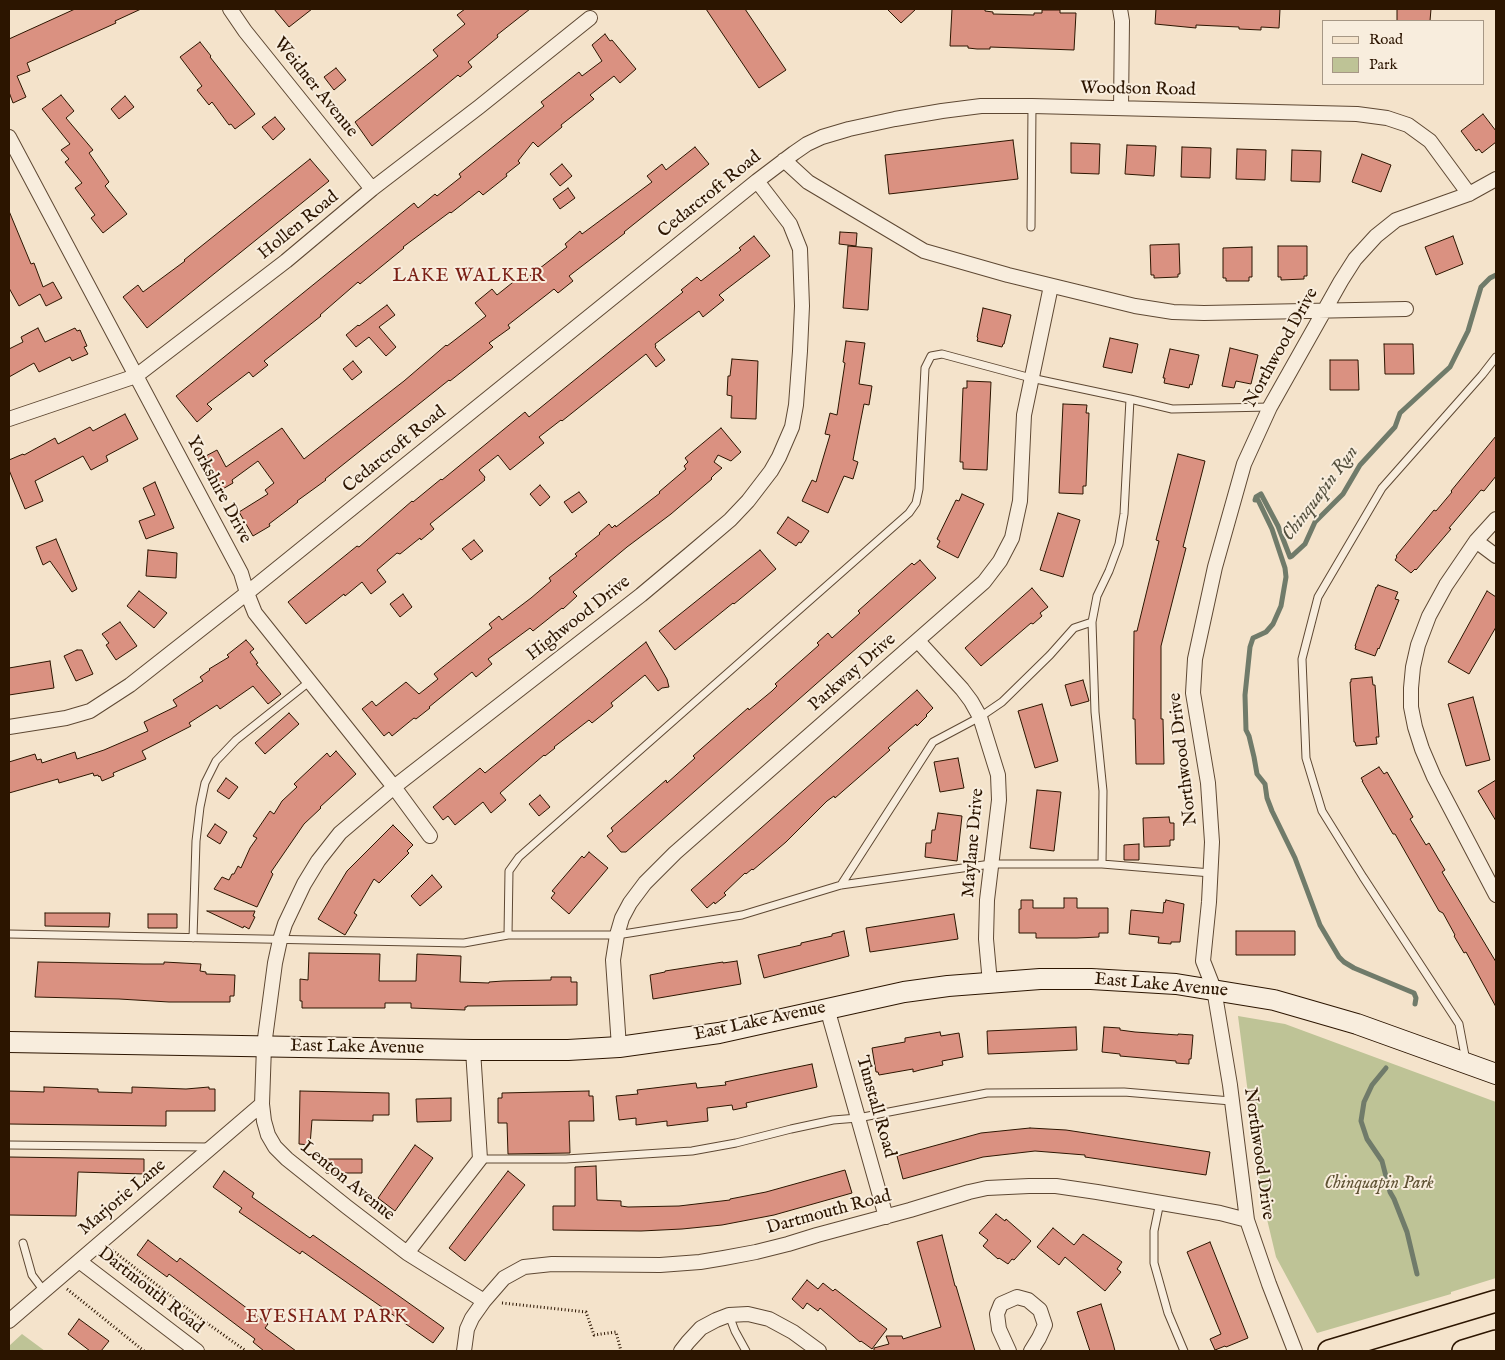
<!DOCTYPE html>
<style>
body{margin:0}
#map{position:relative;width:1505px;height:1360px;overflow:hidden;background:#f4e3cb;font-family:"IM FELL English",serif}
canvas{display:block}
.frame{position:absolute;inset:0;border:10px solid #2c1500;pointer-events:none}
.legend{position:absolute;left:1322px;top:20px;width:162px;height:65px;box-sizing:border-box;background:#f8eddd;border:1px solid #a69785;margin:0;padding:6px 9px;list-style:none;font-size:15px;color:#2c1500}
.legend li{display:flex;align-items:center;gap:10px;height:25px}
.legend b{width:25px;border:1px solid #a69785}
</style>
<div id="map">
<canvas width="1505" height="1360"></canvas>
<div class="frame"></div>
<ul class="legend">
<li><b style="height:6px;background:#f4e3cb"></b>Road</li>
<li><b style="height:14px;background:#bec396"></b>Park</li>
</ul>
</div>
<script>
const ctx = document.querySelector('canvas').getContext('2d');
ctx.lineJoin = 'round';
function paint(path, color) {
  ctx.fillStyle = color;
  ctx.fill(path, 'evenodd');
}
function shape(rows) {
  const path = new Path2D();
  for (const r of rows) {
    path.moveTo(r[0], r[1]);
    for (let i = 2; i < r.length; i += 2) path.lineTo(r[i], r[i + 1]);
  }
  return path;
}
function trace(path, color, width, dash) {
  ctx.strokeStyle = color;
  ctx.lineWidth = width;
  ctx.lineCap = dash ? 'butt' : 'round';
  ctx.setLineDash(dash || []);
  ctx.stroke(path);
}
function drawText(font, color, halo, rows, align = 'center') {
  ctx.font = font + ' "IM FELL English",serif';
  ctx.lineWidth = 4;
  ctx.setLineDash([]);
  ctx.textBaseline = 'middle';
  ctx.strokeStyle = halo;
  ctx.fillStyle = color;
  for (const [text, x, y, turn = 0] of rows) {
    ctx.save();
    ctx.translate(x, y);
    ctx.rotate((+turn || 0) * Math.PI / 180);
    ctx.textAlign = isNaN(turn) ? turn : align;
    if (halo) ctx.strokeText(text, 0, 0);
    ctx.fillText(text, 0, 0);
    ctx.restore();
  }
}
const green = shape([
 [1238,1016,1285,1024,1496,1102,1496,1278,1451,1292,1451,1294,1317,1333,1276,1257,1261,1194],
 [22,1334,45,1351,9,1351,9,1346]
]);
const stream = shape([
 [1415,1004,1416,998,1414,993,1354,968,1344,962,1339,957,1320,925,1295,858,1272,811,1267,798,1265,784,1257,774,1254,757,1249,736,1246,730,1245,695,1250,647,1253,638,1266,632,1273,624,1281,606,1286,577,1285,568,1272,529,1258,500,1255,500,1256,497,1261,494,1278,526,1290,557,1292,556,1305,544,1315,522,1343,494,1360,465,1395,427,1400,413,1450,367,1468,331,1481,287,1490,278,1496,275],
 [1386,1068,1372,1085,1364,1102,1361,1121,1367,1139,1382,1161,1390,1192,1394,1199,1407,1232,1417,1274]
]);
const building = shape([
 [75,9,141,9,115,21,116,23,27,63,30,71,17,76,26,97,13,103,9,92,9,39,75,9],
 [274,9,312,9,289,27,274,9],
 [465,9,530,9,497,35,498,37,468,62,472,67,460,77,458,75,372,146,355,122,438,56,433,50,465,24,457,15,465,9],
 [706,9,745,9,786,70,759,88,706,9],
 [887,9,916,9,901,23,887,9],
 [952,9,985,9,985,11,993,12,993,14,1034,15,1034,13,1042,13,1042,10,1060,10,1060,13,1076,13,1074,50,990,47,990,49,977,49,968,48,968,46,950,46,952,9],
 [1156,9,1280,9,1279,28,1261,27,1261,30,1239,29,1239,27,1196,25,1196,28,1155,24,1156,9],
 [1397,9,1431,9,1430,21,1397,21,1397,9],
 [605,34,610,41,612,40,636,69,620,83,614,76,590,95,594,99,561,125,562,127,538,147,533,142,518,161,520,163,506,174,507,176,483,195,479,191,451,213,450,212,403,247,404,248,360,284,358,282,320,315,321,316,264,361,268,365,253,377,249,372,207,404,212,409,197,422,176,396,414,203,418,208,435,194,437,196,461,177,459,174,544,106,541,102,579,72,582,76,602,61,592,45,605,34],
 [200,42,211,56,210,57,255,114,235,129,231,124,229,125,212,102,209,105,197,90,202,86,180,57,200,42],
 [336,68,346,80,334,90,324,77,336,68],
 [61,95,74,111,66,118,93,150,89,153,109,182,105,186,127,214,103,233,91,218,95,215,75,188,82,183,65,162,69,159,61,150,70,144,42,109,61,95],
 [125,96,134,107,119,119,111,109,125,96],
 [1483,114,1496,131,1496,142,1482,153,1479,149,1476,151,1461,131,1483,114],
 [275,117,285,129,273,140,262,127,275,117],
 [1013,140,1018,179,889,194,885,155,1013,140],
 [1071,143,1100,144,1099,174,1071,173,1071,143],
 [1127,145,1156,146,1154,176,1125,174,1127,145],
 [695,147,709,164,624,232,625,233,569,276,573,281,558,293,554,289,508,325,510,328,489,343,493,347,450,381,449,380,325,479,326,480,297,501,298,502,269,524,270,526,253,536,239,512,268,494,265,490,274,483,258,461,232,480,233,483,221,490,204,457,217,450,226,467,282,428,304,459,404,381,446,345,447,346,486,316,475,303,492,289,497,295,522,275,526,279,567,247,565,244,580,231,582,234,652,182,647,176,662,164,666,170,695,147],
 [1182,147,1211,148,1210,178,1181,177,1182,147],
 [1237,149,1266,150,1265,180,1236,179,1237,149],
 [1292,150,1321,151,1320,182,1291,181,1292,150],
 [1362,154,1391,165,1381,192,1352,182,1362,154],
 [310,159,329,181,147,328,123,297,138,285,143,292,185,261,184,260,310,159],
 [562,164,572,176,560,186,550,174,562,164],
 [568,188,575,198,560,209,553,199,568,188],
 [9,211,31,264,34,263,43,287,53,282,62,298,46,306,40,294,19,306,9,288,9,211],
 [840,232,857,233,856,246,839,244,840,232],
 [754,236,770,256,719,295,724,300,703,317,699,311,655,344,656,346,655,347,665,360,656,367,646,354,562,421,561,420,539,437,544,443,510,470,498,455,479,470,485,477,484,479,485,480,430,524,434,529,421,540,420,538,400,554,397,553,377,570,386,582,371,594,362,582,345,596,344,594,306,624,288,602,357,546,359,547,412,501,413,502,441,479,442,480,525,412,529,417,683,292,681,290,697,277,701,281,741,250,739,248,754,236],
 [1453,236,1463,264,1436,275,1425,247,1453,236],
 [1179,244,1180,274,1178,274,1178,277,1154,278,1154,275,1151,275,1150,245,1179,244],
 [848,246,872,248,868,310,843,308,848,246],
 [1278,246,1307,246,1307,276,1304,276,1304,279,1281,280,1281,277,1278,277,1278,246],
 [1252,247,1252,277,1249,277,1249,281,1226,281,1226,278,1223,278,1223,248,1252,247],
 [387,305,395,315,379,327,396,347,386,356,369,337,356,347,346,335,358,325,359,326,387,305],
 [983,308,1011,315,1004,344,1003,344,1002,347,977,341,978,338,977,337,983,308],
 [38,328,45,342,75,328,77,331,80,330,87,346,84,347,88,354,72,361,70,357,39,372,34,363,9,377,9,349,23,342,21,337,38,328],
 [1110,338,1138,344,1132,373,1103,367,1110,338],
 [846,341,865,343,859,384,872,386,869,405,864,404,853,460,858,462,853,479,844,476,828,513,802,501,812,480,816,482,830,435,825,434,830,413,837,415,845,363,843,362,846,341],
 [1384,344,1413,344,1414,374,1385,374,1384,344],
 [1230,348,1258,355,1251,384,1236,381,1234,388,1222,386,1230,348],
 [1170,349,1199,355,1192,385,1190,384,1189,388,1164,383,1165,378,1163,378,1170,349],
 [732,359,758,361,756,419,731,418,732,396,727,395,728,376,730,376,732,359],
 [1330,360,1358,360,1359,390,1330,390,1330,360],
 [353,361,362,372,352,380,343,369,353,361],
 [967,381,991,382,987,470,963,469,963,462,960,462,963,388,967,388,967,381],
 [1063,404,1087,405,1086,413,1089,413,1086,486,1083,486,1083,494,1059,493,1063,404],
 [125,414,138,439,106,456,108,461,91,470,83,456,35,481,43,501,25,509,9,470,9,460,23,454,24,455,55,438,58,444,90,427,93,431,125,414],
 [721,428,741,452,731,461,718,455,714,462,722,468,715,474,711,478,712,479,671,514,627,547,573,592,577,596,563,609,562,608,533,631,530,628,488,659,492,664,476,677,472,672,429,707,430,708,416,719,414,718,392,736,389,732,384,736,362,709,372,701,376,706,406,682,419,694,438,679,434,674,492,628,489,624,499,616,502,620,531,598,551,581,549,578,577,556,575,554,600,534,599,533,609,524,612,528,615,525,616,527,660,493,659,492,686,469,684,466,688,462,685,458,721,428],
 [1496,436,1496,476,1484,491,1481,490,1449,528,1451,529,1416,570,1415,569,1411,573,1395,560,1397,557,1396,556,1434,510,1436,511,1452,492,1451,491,1496,436],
 [1178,454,1205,461,1183,547,1186,548,1161,646,1161,719,1163,719,1164,764,1136,764,1135,719,1133,719,1134,631,1137,631,1159,541,1156,540,1178,454],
 [155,482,174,528,146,539,139,521,155,515,143,488,155,482],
 [540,485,550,497,540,506,530,494,540,485],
 [579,492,587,502,572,513,564,502,579,492],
 [962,494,984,504,958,558,937,547,940,541,937,539,956,500,959,501,962,494],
 [1058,513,1080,520,1063,577,1040,570,1058,513],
 [788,517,809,531,801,543,799,542,796,546,777,533,788,517],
 [56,539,77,589,72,592,50,561,43,565,36,547,56,539],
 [474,540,483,551,471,560,462,549,474,540],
 [148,550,177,553,176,578,146,576,148,550],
 [760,550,776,569,734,604,733,603,675,650,659,631,760,550],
 [920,560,936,578,626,852,621,852,607,836,613,831,611,828,666,780,667,783,695,758,693,756,748,708,749,710,772,691,777,686,775,684,819,645,817,643,828,633,832,638,860,613,858,611,912,563,914,565,920,560],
 [1378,585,1398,592,1395,599,1399,600,1379,649,1378,648,1375,656,1355,649,1356,646,1355,646,1376,587,1377,587,1378,585],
 [1032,588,1048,607,1040,613,1042,616,1033,624,1031,623,981,666,965,648,1032,588],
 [139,591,167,613,154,628,127,606,139,591],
 [1487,591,1496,597,1496,627,1469,674,1448,662,1487,591],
 [403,594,412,607,400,617,390,604,403,594],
 [120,622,137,646,116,660,106,645,109,643,102,634,120,622],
 [246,640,254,649,250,652,258,663,256,664,281,694,268,704,253,686,220,709,217,705,189,723,191,726,142,751,146,759,113,773,114,776,102,781,100,776,99,777,98,775,94,776,93,773,59,783,58,779,9,793,9,762,35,754,37,760,41,759,42,763,75,752,77,759,104,750,148,731,144,722,177,706,173,700,203,681,200,677,210,670,209,669,229,657,227,655,246,640],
 [646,642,667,679,669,687,662,688,658,691,645,675,611,703,613,706,592,723,589,720,554,747,555,748,545,756,544,755,500,793,506,800,491,813,483,802,455,825,448,816,443,820,433,807,480,768,485,773,646,642],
 [77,650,82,650,93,674,76,681,64,656,77,650],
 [50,661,54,688,9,695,9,668,50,661],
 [1372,677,1373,685,1375,685,1379,737,1376,737,1377,744,1356,746,1355,742,1354,742,1350,682,1351,682,1351,679,1372,677],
 [1083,680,1089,701,1071,706,1065,685,1083,680],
 [917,690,933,708,926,715,927,716,917,726,916,724,888,748,890,750,835,798,834,796,827,801,786,842,753,870,752,869,746,874,745,873,724,893,726,895,715,904,714,902,707,908,691,890,917,690],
 [1473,697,1490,760,1466,766,1448,704,1473,697],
 [1042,704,1058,761,1035,768,1018,711,1042,704],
 [289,713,299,724,265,754,255,743,289,713],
 [336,751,356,774,320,807,321,808,304,824,271,872,273,874,257,907,214,889,222,877,229,880,232,874,234,874,238,866,241,868,250,848,257,838,253,836,270,811,274,814,282,801,297,787,294,784,327,753,330,757,336,751],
 [958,758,964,788,940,792,934,762,958,758],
 [1379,767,1384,774,1387,772,1413,817,1410,819,1426,845,1429,843,1445,870,1442,872,1496,962,1496,1007,1466,952,1464,953,1454,936,1455,935,1443,913,1439,911,1395,834,1393,834,1362,781,1363,781,1361,778,1379,767],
 [226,778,238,787,229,799,217,791,226,778],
 [1496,780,1496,821,1478,791,1496,780],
 [1037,790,1061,792,1054,851,1030,848,1037,790],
 [540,795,550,807,539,816,529,804,540,795],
 [938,813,962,816,957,861,925,857,926,843,931,843,932,830,935,830,938,813],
 [1169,817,1170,823,1174,823,1174,840,1170,840,1170,846,1144,847,1143,818,1169,817],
 [215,824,227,832,220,844,207,836,215,824],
 [393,825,413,845,407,851,409,853,379,883,374,879,354,913,357,915,345,935,318,919,347,871,393,825],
 [1139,844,1139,860,1124,860,1124,845,1139,844],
 [589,852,608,868,569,914,551,898,555,893,552,891,582,856,584,858,589,852],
 [432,875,442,887,420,906,411,896,432,875],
 [1064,898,1077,898,1077,908,1108,908,1108,933,1099,933,1099,937,1077,938,1036,938,1036,933,1019,933,1019,909,1021,909,1021,900,1033,900,1033,908,1064,908,1064,898],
 [1166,900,1184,904,1180,942,1171,942,1171,944,1158,943,1159,937,1129,934,1131,910,1163,913,1164,902,1165,903,1166,900],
 [207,911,255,911,253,916,255,917,249,929,244,926,243,928,207,911],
 [45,913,110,913,109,927,45,926,45,913],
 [148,914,177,914,177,928,148,928,148,914],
 [954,914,958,939,870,952,866,928,954,914],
 [844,931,849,956,764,978,758,955,801,945,801,943,832,936,832,934,844,931],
 [1236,931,1295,931,1295,955,1236,955,1236,931],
 [309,953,380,954,379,981,416,981,417,954,461,956,460,982,489,983,489,982,503,981,551,980,551,977,571,977,571,982,577,982,577,1005,467,1006,467,1007,465,1007,465,1010,411,1008,411,1003,385,1003,385,1008,302,1008,302,1001,300,1001,300,979,308,980,309,953],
 [737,961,741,984,653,999,650,975,665,972,665,971,723,962,723,963,737,961],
 [38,962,144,964,164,964,164,962,201,964,200,971,206,972,206,974,235,975,234,996,230,996,230,1002,169,1002,119,999,35,997,38,962],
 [1076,1027,1077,1050,988,1054,987,1031,1076,1027],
 [1104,1027,1120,1028,1120,1030,1135,1032,1178,1035,1178,1034,1193,1035,1191,1059,1189,1059,1189,1064,1176,1063,1176,1061,1120,1056,1120,1054,1102,1052,1104,1027],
 [940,1032,941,1036,959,1033,963,1057,942,1061,943,1065,920,1070,913,1072,913,1069,879,1075,878,1072,876,1072,872,1048,905,1042,905,1038,940,1032],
 [812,1064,817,1087,746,1103,747,1107,733,1110,732,1105,707,1108,708,1121,667,1126,667,1121,636,1125,636,1118,619,1120,616,1096,638,1094,637,1090,696,1083,697,1088,726,1085,725,1082,812,1064],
 [44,1087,98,1089,98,1092,132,1093,132,1087,186,1089,209,1087,209,1089,215,1089,215,1111,166,1111,166,1126,9,1124,9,1091,44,1092,44,1087],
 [300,1091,389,1093,389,1115,373,1115,373,1121,312,1120,310,1145,299,1144,300,1091],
 [589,1091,589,1096,593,1096,594,1121,569,1121,570,1153,508,1154,507,1123,498,1123,498,1098,502,1098,502,1093,589,1091],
 [451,1098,451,1121,417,1122,416,1099,451,1098],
 [1030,1128,1066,1130,1210,1152,1206,1175,1085,1157,1085,1155,1035,1151,983,1157,903,1179,897,1156,981,1133,1030,1128],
 [415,1145,433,1158,395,1211,378,1198,415,1145],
 [9,1157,144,1159,144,1174,78,1172,76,1216,9,1215,9,1157],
 [326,1159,362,1159,362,1173,326,1173,326,1159],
 [596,1166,597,1200,621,1201,621,1206,628,1207,679,1206,730,1200,730,1199,766,1192,845,1170,852,1193,774,1215,722,1225,682,1229,641,1231,553,1230,553,1206,575,1206,575,1167,596,1166],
 [224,1171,254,1193,252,1197,310,1238,313,1235,444,1328,433,1343,302,1251,300,1254,239,1212,242,1208,213,1187,224,1171],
 [508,1171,525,1185,465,1261,449,1248,508,1171],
 [996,1214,1005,1221,1006,1219,1031,1241,1014,1260,1012,1259,1008,1264,999,1258,998,1259,983,1246,988,1240,979,1233,996,1214],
 [1053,1228,1074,1245,1083,1234,1122,1262,1117,1269,1121,1272,1105,1291,1065,1257,1059,1265,1037,1247,1053,1228],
 [942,1235,955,1286,956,1286,975,1351,874,1351,874,1348,889,1344,886,1336,902,1336,903,1339,941,1327,917,1242,942,1235],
 [148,1240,177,1262,180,1258,268,1324,265,1328,296,1351,264,1351,253,1342,255,1339,169,1274,167,1277,137,1255,148,1240],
 [1210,1242,1248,1338,1226,1347,1225,1346,1215,1350,1210,1339,1221,1334,1187,1252,1210,1242],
 [807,1280,818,1289,823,1283,833,1291,835,1289,887,1329,872,1349,861,1341,860,1342,820,1308,818,1311,807,1303,803,1309,792,1299,807,1280],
 [1101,1304,1113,1343,1115,1351,1090,1351,1077,1312,1101,1304],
 [79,1319,109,1341,101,1351,90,1351,68,1334,79,1319]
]);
const path = shape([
 [112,1250,197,1316,246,1351],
 [67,1289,144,1351],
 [502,1303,586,1312,594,1335,616,1332,621,1351]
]);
const lane = shape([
 [1031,227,1032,106],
 [1102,864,1103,791,1095,712,1092,622,1097,596,1109,571,1119,544,1124,514,1130,399],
 [841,885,933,742,980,717,1002,702,1050,655,1074,628,1092,622],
 [9,934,464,943,508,935,617,935,742,915,841,885,991,864,1102,864,1211,873],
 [508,935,509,871,519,857,909,513,916,503,919,489,925,368,931,356,942,354,1031,378,1130,399,1172,409,1270,407],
 [193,938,196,841,200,807,205,783,216,761,236,740,309,682],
 [1466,1061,1459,1024,1363,877,1322,811,1306,758,1302,659,1318,597,1382,488,1482,375,1496,357],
 [9,1145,208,1147],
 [480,1159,566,1159,692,1151,736,1143,791,1129,833,1120,858,1118,987,1093,1124,1092,1231,1101],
 [1160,1202,1154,1231,1154,1263,1168,1313,1184,1351],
 [23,1243,32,1275,44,1291],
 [729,1315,735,1331,746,1351]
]);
const street = shape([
 [230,9,245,31,372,189],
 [1120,9,1122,21,1121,108],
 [9,137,241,573,247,593,255,613,394,787,430,836],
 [784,160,808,182,924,251,1008,275,1135,306,1173,312,1204,313,1406,309],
 [9,419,136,376,286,261,372,189,479,107,590,18],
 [1496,519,1476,541,1446,585,1429,616,1418,645,1413,667,1411,688,1411,707,1415,727,1422,749,1434,777,1496,895],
 [1476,541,1496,556],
 [918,641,962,689,971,701,980,717,998,775,999,800,987,900,986,939,990,983],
 [9,727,66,718,90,711,130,685,247,593,757,181,794,153,807,144,822,137,849,129,895,119,942,111,981,106,1032,106,1357,114,1387,118,1408,125,1430,141,1469,194],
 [827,1008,886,1217],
 [619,1047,613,960,617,935,622,918,630,903,645,883,675,853,984,582,1000,561,1012,538,1020,501,1024,415,1051,286],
 [407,1253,480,1159,473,1050],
 [79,1261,197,1351],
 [484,1301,407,1253,347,1207,287,1159,275,1147,268,1135,264,1121,262,1104,264,1046,275,963,280,940,285,924,304,884,318,861,340,833,394,787,641,595,690,554,730,520,748,501,771,471,779,457,792,427,796,405,800,351,802,306,800,249,790,224,757,181],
 [9,1321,262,1104],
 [464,1351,467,1329,472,1318,484,1301,504,1278,524,1267,552,1264,660,1265,700,1262,724,1258,756,1252,788,1244,817,1235,910,1210,969,1192,987,1188,1029,1186,1056,1186,1097,1192,1220,1213,1247,1220],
 [681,1351,688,1342,701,1328,716,1320,729,1315,748,1314,769,1319,793,1332,819,1351],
 [1009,1351,999,1329,997,1314,1001,1304,1017,1297,1028,1300,1040,1310,1045,1325,1039,1338,1031,1351],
 [1295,1351,1269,1284,1247,1220,1230,1085,1214,989,1203,961,1209,902,1212,842,1208,783,1193,693,1195,659,1215,567,1244,464,1270,407,1341,281,1355,259,1376,236,1396,220,1469,194,1496,179]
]);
const secondary = shape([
 [9,1042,473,1050,568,1050,619,1047,719,1033,904,992,948,986,1040,979,1091,979,1176,984,1274,1000,1357,1024,1496,1074]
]);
const primary = shape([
 [1329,1351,1496,1301],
 [1463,1351,1496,1341]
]);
const streetNames = [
 ["Weidner Avenue",315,88,51],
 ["Woodson Road",1138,90,1],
 ["Cedarcroft Road",710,195,-39],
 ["Hollen Road",299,226,-39],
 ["Northwood Drive",1282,348,-61],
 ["Cedarcroft Road",395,450,-39],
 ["Yorkshire Drive",218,490,62],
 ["Highwood Drive",579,619,-38],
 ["Parkway Drive",853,673,-41],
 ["Northwood Drive",1184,759,-97],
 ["Maylane Drive",974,843,-85],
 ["East Lake Avenue",1161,986,5],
 ["East Lake Avenue",760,1022,-12],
 ["East Lake Avenue",357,1048,1],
 ["Tunstall Road",875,1107,74],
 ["Northwood Drive",1258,1154,82],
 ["Lenton Avenue",347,1182,39],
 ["Marjorie Lane",123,1198,-40],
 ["Dartmouth Road",829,1213,-15],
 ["Dartmouth Road",150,1291,38]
];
const parkNames = [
 ["Chinquapin Park",1379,1184]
];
const neighbourhoodNames = [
 ["LAKE WALKER",469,277],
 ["EVESHAM PARK",327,1318]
];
const waterNames = [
 ["Chinquapin Run",1321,494,-53]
];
paint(green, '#bec396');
trace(stream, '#707b6a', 5);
paint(building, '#da9181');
trace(building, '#2c1500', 1);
trace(lane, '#5e4833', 9);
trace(street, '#5e4833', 16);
trace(secondary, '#2c1500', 22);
trace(primary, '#2c1500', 24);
trace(path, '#2c1500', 3, [1, 2.5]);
trace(lane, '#f8eddd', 7);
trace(street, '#f8eddd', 14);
trace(secondary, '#f8eddd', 20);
trace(primary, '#f4e3cb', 21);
drawText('18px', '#2c1500', '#f8eddd', streetNames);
drawText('italic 18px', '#5f5234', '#f8eddd', parkNames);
ctx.letterSpacing = '1px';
drawText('19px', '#7a1f14', '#f8eddd', neighbourhoodNames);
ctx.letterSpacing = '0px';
drawText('italic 19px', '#54503e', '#f8eddd', waterNames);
</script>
